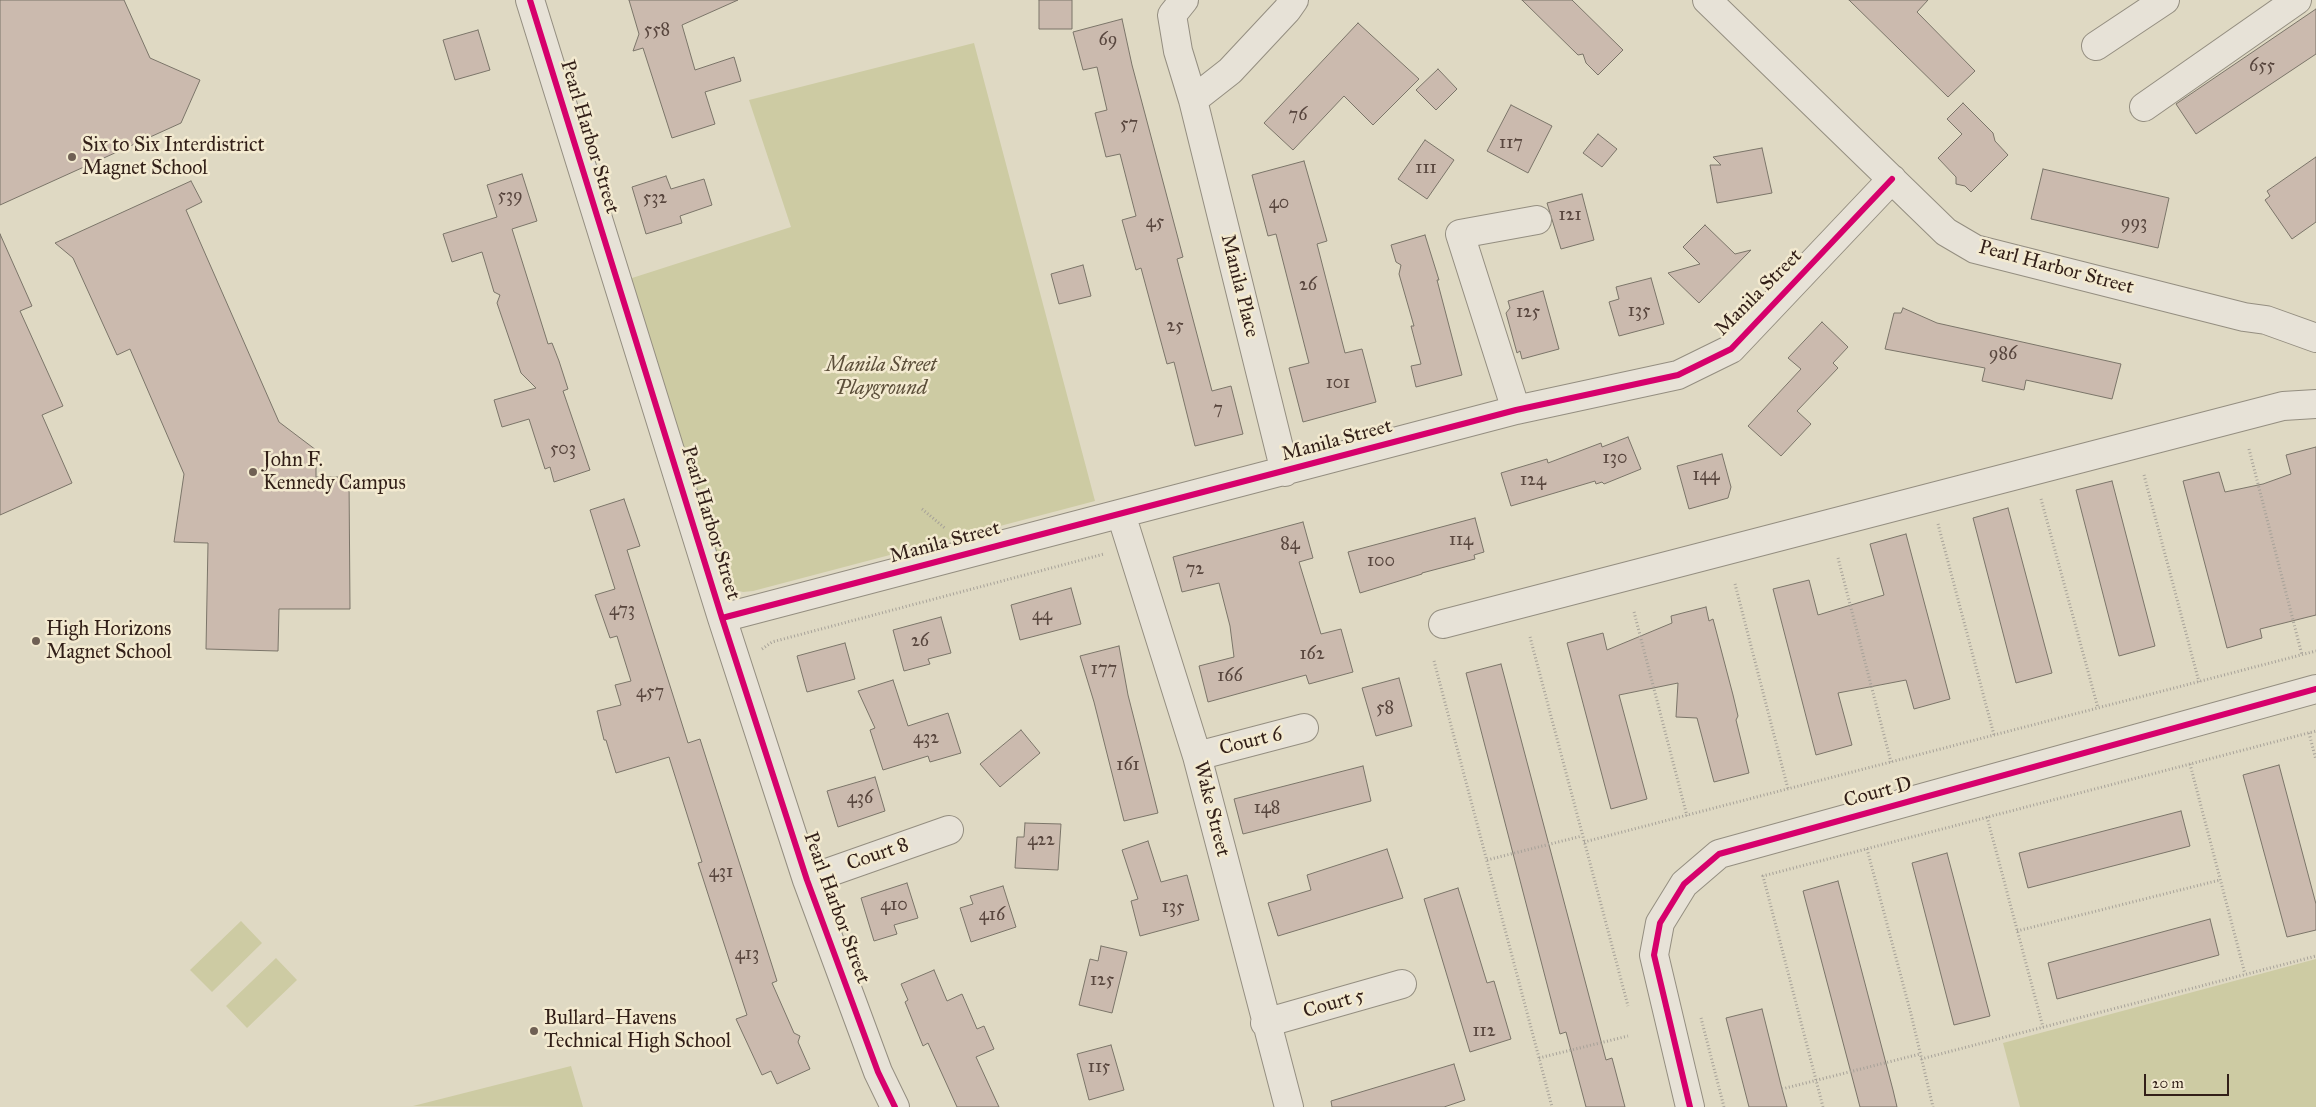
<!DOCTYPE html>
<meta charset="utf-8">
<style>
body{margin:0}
#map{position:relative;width:2316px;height:1107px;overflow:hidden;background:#dfd9c3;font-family:"IM FELL Great Primer",serif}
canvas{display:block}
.scale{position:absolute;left:2144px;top:1074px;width:85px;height:22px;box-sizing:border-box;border:2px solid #321f18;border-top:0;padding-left:6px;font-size:15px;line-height:18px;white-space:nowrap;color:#321f18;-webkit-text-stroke:4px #f3ead0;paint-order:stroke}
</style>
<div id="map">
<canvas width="2316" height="1107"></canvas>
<div class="scale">20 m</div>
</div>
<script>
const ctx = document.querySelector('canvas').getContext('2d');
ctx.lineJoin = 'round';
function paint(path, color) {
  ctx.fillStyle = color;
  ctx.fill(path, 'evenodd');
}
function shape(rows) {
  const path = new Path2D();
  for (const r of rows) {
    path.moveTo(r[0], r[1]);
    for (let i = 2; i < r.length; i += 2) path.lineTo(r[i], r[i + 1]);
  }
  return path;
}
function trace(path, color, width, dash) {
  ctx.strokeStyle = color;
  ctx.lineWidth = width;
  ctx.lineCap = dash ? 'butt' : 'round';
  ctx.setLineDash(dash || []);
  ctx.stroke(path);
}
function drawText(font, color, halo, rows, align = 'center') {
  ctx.font = font + ' "IM FELL Great Primer",serif';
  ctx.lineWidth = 5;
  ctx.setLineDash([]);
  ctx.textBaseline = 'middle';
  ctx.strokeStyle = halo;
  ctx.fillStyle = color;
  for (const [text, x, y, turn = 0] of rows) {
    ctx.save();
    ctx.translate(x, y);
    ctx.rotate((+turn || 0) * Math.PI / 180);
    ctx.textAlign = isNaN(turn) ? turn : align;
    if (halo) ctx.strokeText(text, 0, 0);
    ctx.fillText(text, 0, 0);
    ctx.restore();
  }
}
const green = shape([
 [974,43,1095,501,753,591,743,592,732,589,724,581,629,279,791,227,749,100],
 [241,921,262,943,212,992,190,970],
 [276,958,297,980,247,1028,226,1006],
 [2316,959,2316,1107,2020,1107,2003,1043],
 [571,1066,583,1107,413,1106]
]);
const building = shape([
 [0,0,124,0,150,58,200,80,181,123,0,205,0,0],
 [629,0,738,0,682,25,695,70,734,57,741,81,705,92,715,124,672,138,643,48,633,51,639,34,629,0],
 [1039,0,1072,0,1072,29,1039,29,1039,0],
 [1522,0,1572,0,1623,50,1598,75,1586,63,1583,54,1578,55,1522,0],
 [1849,0,1928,0,1917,12,1975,71,1948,97,1849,0],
 [2316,9,2316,54,2196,134,2176,104,2316,9],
 [1122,19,1132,65,1183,257,1177,259,1212,391,1231,386,1243,434,1195,446,1174,362,1167,364,1141,268,1136,270,1122,220,1136,216,1120,154,1106,157,1095,113,1107,110,1097,67,1083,70,1073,32,1122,19],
 [1358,23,1419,79,1373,125,1344,96,1293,150,1264,123,1358,23],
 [478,30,490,70,455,80,443,40,478,30],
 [1438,69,1457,89,1436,110,1416,90,1438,69],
 [1963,103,1993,133,1995,141,2008,155,1971,192,1965,186,1956,184,1956,177,1938,158,1962,134,1947,119,1963,103],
 [1511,105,1552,126,1528,173,1487,151,1511,105],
 [1598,134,1617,149,1602,167,1583,153,1598,134],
 [1425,140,1454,160,1427,199,1398,179,1425,140],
 [1762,148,1772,193,1717,203,1710,165,1721,165,1713,157,1762,148],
 [2316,157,2316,222,2292,239,2265,200,2270,196,2267,191,2316,157],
 [1304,161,1327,241,1317,244,1345,353,1362,349,1376,402,1303,422,1289,368,1309,363,1276,234,1268,236,1252,175,1304,161],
 [2043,169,2169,198,2158,248,2031,219,2043,169],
 [522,174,537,221,512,229,548,344,552,343,559,361,568,389,563,391,590,470,554,482,550,467,545,469,529,419,502,427,494,400,536,388,521,373,497,303,500,295,494,292,482,252,452,262,443,234,497,217,487,185,522,174],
 [666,176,671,189,704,179,712,205,680,216,682,223,646,234,632,187,666,176],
 [191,181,202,202,186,210,279,422,316,450,316,477,349,477,350,609,279,609,278,651,206,649,208,543,174,542,184,474,130,349,117,355,73,258,55,243,191,181],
 [1582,194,1594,240,1561,249,1547,203,1582,194],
 [1705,225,1735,254,1751,250,1699,303,1668,273,1700,264,1683,247,1705,225],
 [0,234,32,306,20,311,63,406,42,415,72,483,0,515,0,234],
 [1425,235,1439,280,1437,280,1462,375,1416,387,1411,366,1421,364,1411,326,1414,326,1399,274,1401,265,1396,262,1391,245,1425,235],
 [1083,265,1091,296,1059,304,1051,274,1083,265],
 [1651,278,1664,324,1619,336,1609,302,1619,299,1616,287,1651,278],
 [1543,291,1559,349,1522,359,1520,351,1517,353,1506,313,1510,308,1508,301,1543,291],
 [1903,308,1937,323,2121,364,2112,399,2026,380,2024,390,1982,381,1985,368,1885,349,1894,313,1901,313,1903,308],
 [1822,322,1848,347,1833,363,1838,368,1797,411,1811,424,1781,456,1748,426,1801,369,1788,358,1822,322],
 [1628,437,1641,469,1604,484,1602,482,1596,484,1595,481,1511,506,1501,473,1547,459,1548,463,1601,443,1602,447,1628,437],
 [2316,447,2316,615,2260,629,2262,638,2227,648,2183,481,2219,472,2225,492,2263,484,2291,474,2286,455,2316,447],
 [1722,454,1731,487,1728,498,1689,509,1677,466,1722,454],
 [2112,481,2155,646,2119,656,2076,490,2112,481],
 [624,499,640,546,627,550,671,689,688,743,700,739,777,981,772,983,794,1033,800,1036,798,1042,810,1069,777,1084,771,1071,762,1075,736,1019,747,1015,698,863,702,862,669,757,616,773,606,740,604,740,597,711,621,705,615,685,631,681,617,636,610,638,595,595,615,589,590,510,624,499],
 [2008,508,2052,673,2016,683,1973,518,2008,508],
 [1475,518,1484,552,1474,555,1475,559,1422,573,1422,574,1360,593,1348,552,1475,518],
 [1303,522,1313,558,1299,562,1321,634,1341,629,1353,672,1309,684,1306,675,1208,702,1199,666,1234,657,1230,626,1219,583,1182,592,1173,557,1303,522],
 [1906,534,1950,699,1914,709,1906,680,1838,693,1852,745,1816,755,1773,589,1809,580,1818,615,1884,595,1870,544,1906,534],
 [1071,588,1081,624,1020,640,1011,605,1071,588],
 [1706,607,1709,621,1713,619,1733,695,1738,716,1736,720,1749,773,1714,782,1697,718,1676,717,1678,683,1619,695,1647,799,1611,809,1567,643,1603,633,1607,650,1672,623,1671,616,1706,607],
 [941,617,951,653,928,659,930,664,904,671,893,630,941,617],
 [845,643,855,679,807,692,797,656,845,643],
 [1119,646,1128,695,1158,813,1124,821,1094,702,1080,656,1119,646],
 [1501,664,1606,1060,1612,1058,1625,1107,1586,1107,1566,1032,1560,1034,1466,673,1501,664],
 [1399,678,1412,726,1376,736,1362,688,1399,678],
 [893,680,908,726,948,713,961,753,930,762,928,756,883,770,870,730,875,728,858,691,893,680],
 [1021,730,1040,753,1000,787,980,764,1021,730],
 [2279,765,2316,904,2316,930,2287,937,2243,775,2279,765],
 [1363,766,1371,801,1243,834,1234,799,1363,766],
 [875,777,885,811,838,827,827,791,875,777],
 [2181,811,2190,846,2028,888,2019,853,2181,811],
 [1025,823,1061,824,1058,870,1015,868,1017,837,1024,837,1025,823],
 [1148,841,1161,882,1187,875,1199,920,1140,936,1131,901,1138,899,1122,850,1148,841],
 [1387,849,1403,898,1278,936,1268,903,1311,890,1307,875,1387,849],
 [1947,853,1990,1016,1954,1025,1912,863,1947,853],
 [1838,881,1893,1090,1897,1107,1860,1107,1803,891,1838,881],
 [907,883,918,918,894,925,897,934,874,941,861,898,907,883],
 [1003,886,1016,927,971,942,960,908,973,904,970,896,1003,886],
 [1458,888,1487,983,1494,981,1511,1039,1470,1052,1424,899,1458,888],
 [2210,919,2219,955,2057,999,2048,963,2210,919],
 [1101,946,1127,952,1112,1013,1079,1005,1090,959,1098,961,1101,946],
 [934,970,947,1001,962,994,977,1029,984,1026,994,1049,976,1057,999,1107,957,1107,928,1043,923,1046,905,1002,908,1000,901,984,934,970],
 [1762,1009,1782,1089,1787,1107,1749,1107,1726,1018,1762,1009],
 [1111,1045,1124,1090,1089,1100,1077,1054,1111,1045],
 [1454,1064,1465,1100,1444,1107,1332,1107,1331,1101,1454,1064]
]);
const path = shape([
 [2249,449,2302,655],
 [2144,475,2199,682],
 [2041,499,2098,708],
 [922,509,946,529],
 [1938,524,1994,735],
 [1838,558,1891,762],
 [1735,584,1788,789],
 [1634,612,1687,816],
 [1530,637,1628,1006],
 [762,649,772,642,1104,554],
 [1434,661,1552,1107],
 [2309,733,2316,760],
 [2190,764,2245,974],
 [1987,817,2043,1027],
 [1584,842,2316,651],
 [1867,849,1911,1014,1933,1107],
 [1487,860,1582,836],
 [2017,931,2220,880],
 [1701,1018,1724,1107],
 [1539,1058,1628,1036],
 [1921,1059,2316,956],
 [1782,1089,1920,1054],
 [1823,1107,1763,876,2316,731]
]);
const minor = shape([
 [530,0,722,618,807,880,878,1072,895,1107],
 [1184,0,1172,15,1178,51,1193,100,1285,472],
 [1707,0,1946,232,1975,249,2244,317,2266,320,2316,338],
 [2096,46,2165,0],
 [1193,100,1230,71,1287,10,1294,0],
 [2144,107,2297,0],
 [1516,410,1460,234,1537,220],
 [1121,514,1197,756,1289,1107],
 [722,618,1516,410,1678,375,1731,349,1892,179],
 [1443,624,2283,406,2316,404],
 [1197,756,1304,728],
 [807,880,949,830],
 [1265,1023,1402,984],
 [1690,1107,1654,955,1660,923,1684,884,1719,854,2316,689]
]);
const cycleway = shape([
 [530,0,722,618,807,880,878,1072,895,1107],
 [722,618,1516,410,1678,375,1731,349,1892,179],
 [1690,1107,1654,955,1660,923,1684,884,1719,854,2316,689]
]);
const markers = [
 [72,157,5,"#6f6054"],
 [253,472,5,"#6f6054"],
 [36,641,5,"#6f6054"],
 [534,1031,5,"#6f6054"]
];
const numberNames = [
 ["558",657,31],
 ["69",1108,41],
 ["655",2262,67],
 ["76",1298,116],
 ["57",1129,125],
 ["117",1511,144],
 ["111",1426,169],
 ["539",510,197],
 ["532",655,199],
 ["40",1279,204],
 ["121",1570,216],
 ["45",1155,223],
 ["993",2134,224],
 ["26",1308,286],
 ["135",1639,312],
 ["125",1528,313],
 ["25",1175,327],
 ["986",2003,355],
 ["101",1338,384],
 ["7",1218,410],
 ["503",563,450],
 ["130",1615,459],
 ["144",1706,476],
 ["124",1533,481],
 ["114",1461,541],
 ["84",1290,545],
 ["100",1381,562],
 ["72",1195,570],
 ["473",622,611],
 ["44",1042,616],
 ["26",920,642],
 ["162",1312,655],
 ["177",1104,670],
 ["166",1230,677],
 ["457",650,693],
 ["58",1385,709],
 ["432",926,739],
 ["161",1128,766],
 ["436",860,799],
 ["148",1267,809],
 ["422",1041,841],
 ["431",721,873],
 ["410",894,906],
 ["135",1173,908],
 ["416",992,916],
 ["413",747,955],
 ["125",1102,981],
 ["112",1484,1032],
 ["115",1099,1068]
];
const streetNames = [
 ["Pearl Harbor Street",589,137,73],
 ["Pearl Harbor Street",2056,268,15],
 ["Manila Place",1239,286,76],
 ["Manila Street",1759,293,-45],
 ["Manila Street",1337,441,-15],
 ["Pearl Harbor Street",710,523,73],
 ["Manila Street",945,543,-15],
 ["Court 6",1251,742,-14],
 ["Court D",1878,793,-15],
 ["Wake Street",1211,809,76],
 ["Court 8",878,855,-19],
 ["Pearl Harbor Street",836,908,70],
 ["Court 5",1334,1004,-16]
];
const poiNames = [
 ["Six to Six Interdistrict",82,146],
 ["Magnet School",82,169],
 ["John F.",263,461],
 ["Kennedy Campus",263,484],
 ["High Horizons",46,630],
 ["Magnet School",46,653],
 ["Bullard–Havens",544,1019],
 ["Technical High School",544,1042]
];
const parkNames = [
 ["Manila Street",881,366],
 ["Playground",881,389]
];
paint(green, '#cdcba3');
paint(building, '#cbbaae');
trace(building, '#7b7569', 1);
trace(minor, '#948e80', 30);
trace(path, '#a6a198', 3, [1, 2.5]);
trace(minor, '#e7e2d7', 28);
trace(cycleway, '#d6006c', 6);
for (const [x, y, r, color] of markers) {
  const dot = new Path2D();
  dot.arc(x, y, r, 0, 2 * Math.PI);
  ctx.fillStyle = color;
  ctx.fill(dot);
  trace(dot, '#f3ead0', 2);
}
drawText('18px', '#58463e', null, numberNames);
drawText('20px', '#321f18', '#f3ead0', streetNames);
drawText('20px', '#321f18', '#f3ead0', poiNames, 'left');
drawText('italic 20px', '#5c4f3a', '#f3ead0', parkNames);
</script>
